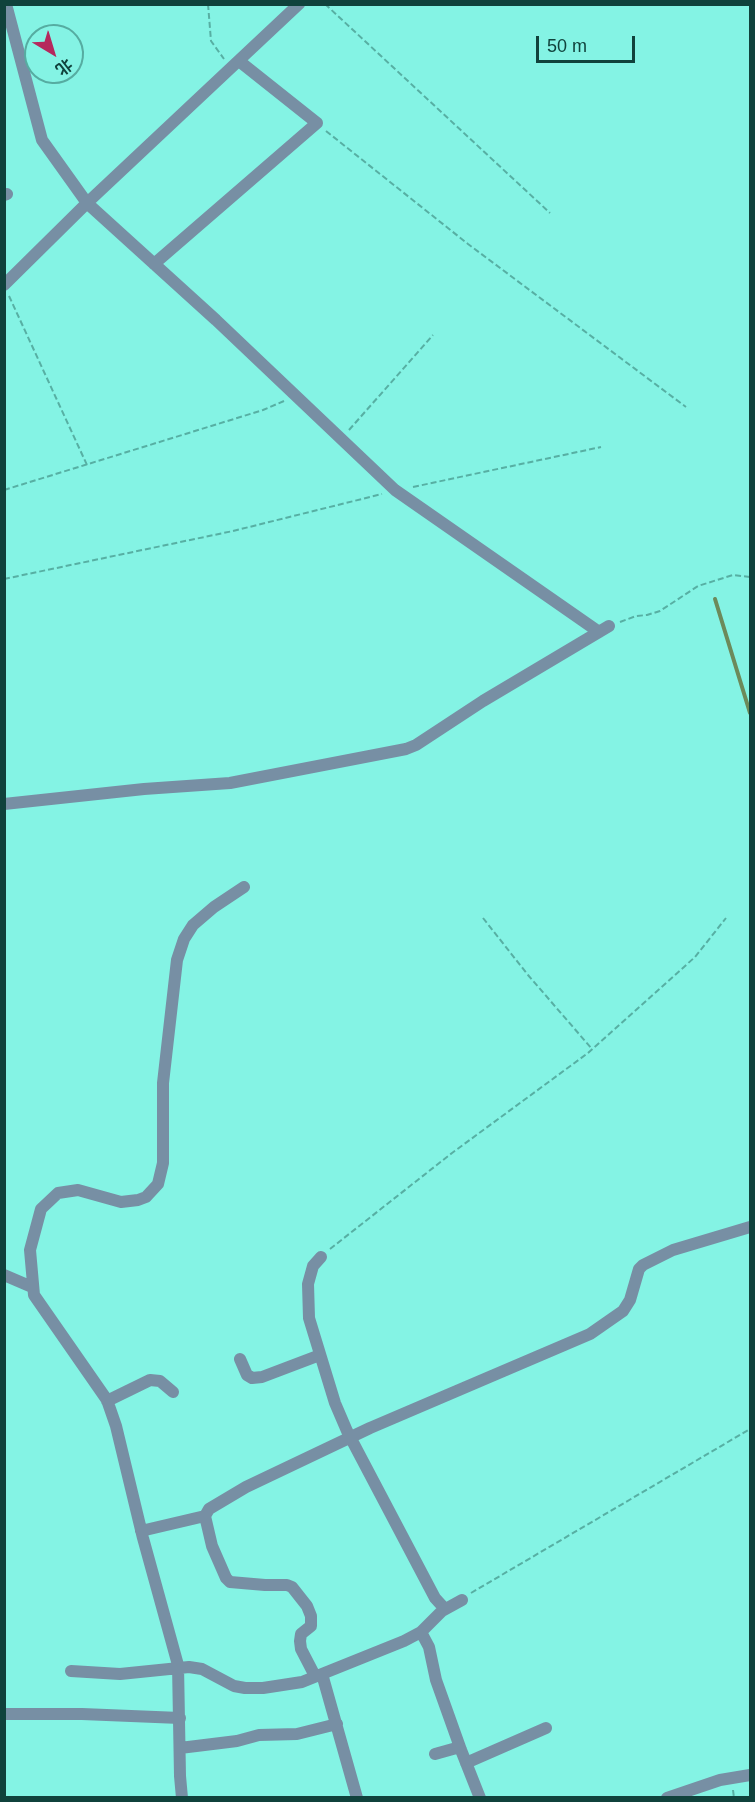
<!DOCTYPE html>
<meta charset="utf-8">
<style>
body{margin:0}
#map{position:relative;width:755px;height:1802px;overflow:hidden;background:#84f3e4;font-family:Arial,"Noto Sans SC",sans-serif}
canvas{display:block}
.frame{position:absolute;inset:0;border:6px solid #10423c;pointer-events:none}
.north{position:absolute;left:24px;top:24px;width:60px;height:60px;box-sizing:border-box;background:#84f3e4;border:2px solid #56aca1;border-radius:50%;rotate:142deg;font-size:16px;font-weight:700;line-height:24px;text-align:center;color:#10423c}
.north::after{content:'';display:block;margin:auto;width:21px;height:27px;background:#b5285d;clip-path:polygon(50% 0,100% 100%,50% 72%,0 100%)}
.scale{position:absolute;left:536px;top:36px;width:99px;height:27px;box-sizing:border-box;border:3px solid #10423c;border-top:0;padding-left:8px;font-size:18px;line-height:21px;white-space:nowrap;color:#10423c;-webkit-text-stroke:4px #84f3e4;paint-order:stroke}
</style>
<div id="map">
<canvas width="755" height="1802"></canvas>
<div class="frame"></div>
<div class="north">北</div>
<div class="scale">50 m</div>
</div>
<script>
const ctx = document.querySelector('canvas').getContext('2d');
ctx.lineJoin = 'round';
function shape(rows) {
  const path = new Path2D();
  for (const r of rows) {
    path.moveTo(r[0], r[1]);
    for (let i = 2; i < r.length; i += 2) path.lineTo(r[i], r[i + 1]);
  }
  return path;
}
function trace(path, color, width, dash) {
  ctx.strokeStyle = color;
  ctx.lineWidth = width;
  ctx.lineCap = dash ? 'butt' : 'round';
  ctx.setLineDash(dash || []);
  ctx.stroke(path);
}
const stream = shape([
 [715,599,750,713]
]);
const path = shape([
 [208,4,211,41,224,59],
 [325,4,550,213],
 [326,131,468,244,686,407],
 [9,296,87,465],
 [349,430,433,335],
 [413,487,601,447],
 [4,490,263,410,284,401],
 [4,579,233,531,382,494],
 [620,622,636,616,647,615,660,611,698,586,733,575,750,577],
 [483,918,528,975,592,1049],
 [330,1249,452,1153,588,1053,695,957,726,918],
 [471,1593,750,1429],
 [733,1790,734,1798]
]);
const minor = shape([
 [6,4,42,140,87,203,216,320,395,490,599,632],
 [4,195,7,194],
 [154,264,317,123,239,61],
 [4,285,87,203,299,4],
 [4,804,144,789,230,783,406,749,416,745,483,701,609,626],
 [321,1257,313,1266,308,1284,309,1318,335,1403,347,1431,435,1598,445,1609],
 [4,1275,32,1287],
 [240,1359,247,1375,252,1378,262,1377,320,1355],
 [107,1401,150,1380,160,1381,173,1392],
 [141,1531,205,1516],
 [421,1632,429,1647,436,1680,461,1750,480,1798],
 [71,1671,120,1674,189,1667,202,1669,234,1686,245,1688,263,1688,302,1682,404,1641,421,1632,442,1611,462,1600],
 [322,1674,357,1798],
 [315,1676,301,1649,300,1641,301,1634,311,1626,311,1616,307,1606,292,1587,287,1585,265,1585,230,1582,226,1578,212,1546,205,1516,209,1509,246,1487,370,1428,590,1334,623,1311,630,1300,639,1269,643,1265,673,1250,750,1227],
 [4,1714,82,1714,180,1718],
 [180,1748,237,1741,259,1735,297,1734,337,1724],
 [435,1754,460,1747],
 [466,1763,546,1728],
 [182,1798,180,1776,178,1665,143,1538,116,1426,107,1400,34,1295,30,1250,41,1209,58,1193,78,1190,121,1202,138,1200,146,1197,158,1184,163,1163,163,1083,177,960,184,939,193,925,214,907,244,887],
 [667,1798,720,1780,750,1775]
]);
trace(stream, '#6c8a5b', 4);
trace(path, '#57afa3', 2, [6, 3]);
trace(minor, '#778fa4', 12);
</script>
